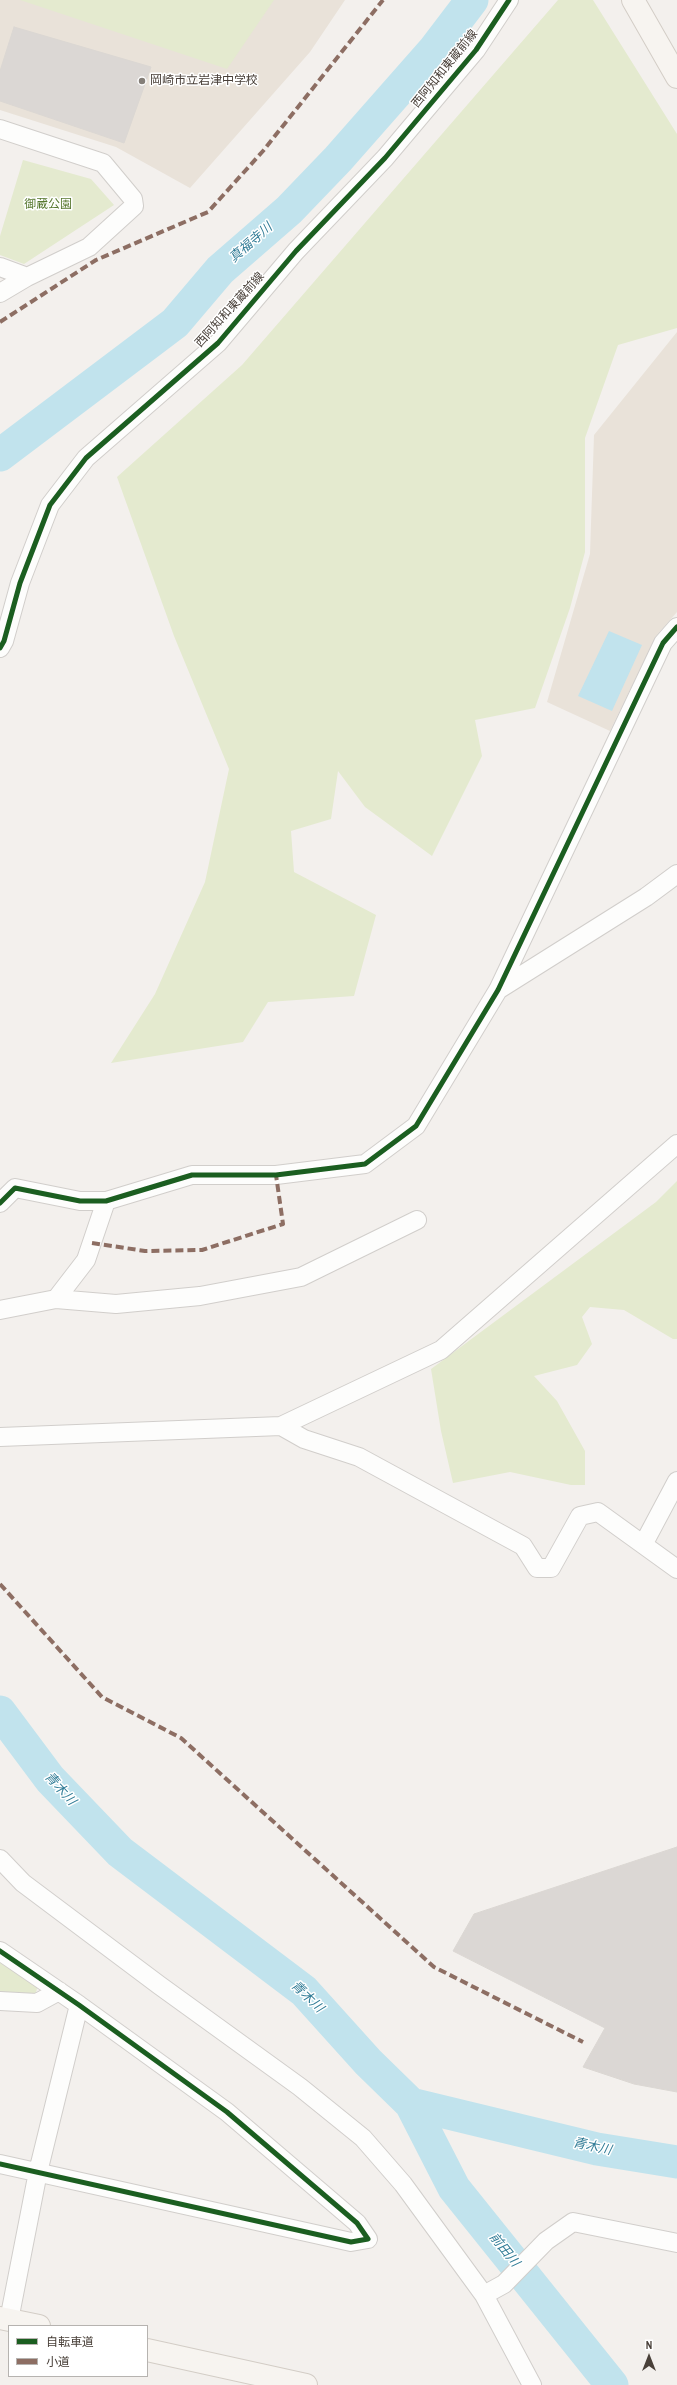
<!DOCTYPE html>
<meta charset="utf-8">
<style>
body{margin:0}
#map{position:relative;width:677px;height:2385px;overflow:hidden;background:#f3f0ed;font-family:"Archivo Narrow","Noto Sans JP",sans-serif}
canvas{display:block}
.legend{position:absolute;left:8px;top:2325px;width:140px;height:52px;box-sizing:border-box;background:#fff;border:1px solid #b6b3b0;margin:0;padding:5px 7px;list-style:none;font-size:12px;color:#494039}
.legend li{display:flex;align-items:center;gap:8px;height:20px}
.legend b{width:20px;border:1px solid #b6b3b0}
.north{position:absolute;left:629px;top:2337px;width:40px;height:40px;-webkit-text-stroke:3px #fff;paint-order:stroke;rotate:0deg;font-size:11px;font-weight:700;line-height:16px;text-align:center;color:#494039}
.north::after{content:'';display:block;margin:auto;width:14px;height:18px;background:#494039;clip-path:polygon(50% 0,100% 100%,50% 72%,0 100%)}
</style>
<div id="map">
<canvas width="677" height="2385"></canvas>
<ul class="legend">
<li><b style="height:5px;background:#1b5e20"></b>自転車道</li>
<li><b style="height:5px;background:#8d6e63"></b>小道</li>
</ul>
<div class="north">N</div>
</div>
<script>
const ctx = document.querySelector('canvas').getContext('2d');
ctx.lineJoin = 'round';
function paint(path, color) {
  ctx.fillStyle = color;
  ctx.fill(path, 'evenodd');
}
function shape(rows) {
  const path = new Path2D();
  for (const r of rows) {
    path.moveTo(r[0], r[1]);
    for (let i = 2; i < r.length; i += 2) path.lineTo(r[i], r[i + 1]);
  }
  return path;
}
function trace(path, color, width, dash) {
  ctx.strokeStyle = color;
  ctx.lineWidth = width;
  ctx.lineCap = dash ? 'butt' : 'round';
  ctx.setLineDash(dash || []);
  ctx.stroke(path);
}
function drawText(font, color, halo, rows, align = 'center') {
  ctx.font = font + ' "Archivo Narrow","Noto Sans JP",sans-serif';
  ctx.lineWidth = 3;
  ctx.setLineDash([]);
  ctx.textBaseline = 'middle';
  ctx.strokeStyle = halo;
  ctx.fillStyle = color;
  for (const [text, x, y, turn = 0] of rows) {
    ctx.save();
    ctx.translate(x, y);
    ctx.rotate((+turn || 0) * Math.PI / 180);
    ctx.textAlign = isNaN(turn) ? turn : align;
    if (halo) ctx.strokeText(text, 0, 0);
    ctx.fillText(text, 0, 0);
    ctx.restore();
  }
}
const education = shape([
 [0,0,345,0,310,52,190,188,116,147,0,110],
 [677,332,677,612,656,636,610,731,547,702,590,554,594,435]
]);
const green = shape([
 [20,0,274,0,227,69],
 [558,0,593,0,677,134,677,328,618,345,585,438,585,552,570,608,535,708,475,720,482,756,432,856,365,807,338,771,331,819,291,831,294,872,376,915,354,996,268,1002,243,1042,111,1063,155,994,205,882,229,769,174,636,117,477,242,365],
 [23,160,91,179,114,205,24,264,0,255,0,236],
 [677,1181,677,1339,673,1339,624,1310,590,1307,582,1317,592,1344,577,1365,534,1376,557,1401,585,1451,585,1485,571,1485,510,1472,453,1483,441,1431,431,1369,656,1202],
 [0,1961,38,1986,35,1995,0,1993]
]);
const water = shape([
 [609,631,642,645,612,711,578,696]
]);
const river = shape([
 [0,455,175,323,220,270,289,210,338,159,434,50,472,0],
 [0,1712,50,1779,120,1852,304,1991,368,2062,411,2104,597,2149,677,2162],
 [411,2104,454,2188,612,2385]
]);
const building = shape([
 [14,27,151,67,124,143,0,101,0,71,14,27],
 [677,1847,677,2092,634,2084,583,2067,605,2028,453,1951,474,1914,677,1847]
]);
const street = shape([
 [0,129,103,163,133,199,134,206,89,247,27,277,0,293],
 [0,267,27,277],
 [0,648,4,641,20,583,50,505,86,458,218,343,296,251,385,158,476,50,509,0],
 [498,990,646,897,677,874],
 [0,1203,15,1188,80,1201,106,1201,192,1175,276,1175,365,1164,416,1126,498,990,663,643,677,627],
 [56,1299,116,1304,200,1296,301,1277,417,1220],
 [0,1310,56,1299,86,1260,106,1201],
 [281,1426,304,1439,359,1457,523,1546,537,1568,551,1568,580,1516,598,1512,677,1569],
 [0,1437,281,1426,441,1350,677,1144],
 [644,1543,677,1481],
 [0,1859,23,1883,159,1985,300,2087,363,2138,403,2184,484,2295,532,2385],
 [0,1951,79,2005,227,2112,357,2223,368,2239,351,2242,0,2164],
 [0,2001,37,2003,59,1991],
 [484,2295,504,2284,546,2241,573,2222,677,2243],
 [9,2320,38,2172,79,2005]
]);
const secondary = shape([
 [633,0,677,77],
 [0,2318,39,2326],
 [147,2350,306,2385]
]);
const quiet = shape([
 [0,322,96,260,208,212,263,151,383,0],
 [92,1243,145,1251,202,1250,283,1224,276,1175],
 [0,1584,102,1697,181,1738,434,1967,583,2042]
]);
const cycleway = shape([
 [0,648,4,641,20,583,50,505,86,458,218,343,296,251,385,158,476,50,509,0],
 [0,1203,15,1188,80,1201,106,1201,192,1175,276,1175,365,1164,416,1126,498,990,663,643,677,627],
 [0,1951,79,2005,227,2112,357,2223,368,2239,351,2242,0,2164]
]);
const markers = [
 [142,81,4,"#847e78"]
];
const streetNames = [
 ["西阿知和東蔵前線",445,69,-51],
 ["西阿知和東蔵前線",230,310,-48]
];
const poiNames = [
 ["岡崎市立岩津中学校",150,81]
];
const parkNames = [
 ["御蔵公園",48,205]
];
const waterNames = [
 ["真福寺川",251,243,-41],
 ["青木川",60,1789,48],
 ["青木川",307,1997,44],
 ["青木川",592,2147,12],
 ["前田川",504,2250,51]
];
paint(education, '#e9e2d9');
paint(green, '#e4eacf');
paint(water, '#c1e3ed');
trace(river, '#c1e3ed', 33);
paint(building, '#dbd7d4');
trace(building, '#dbd7d3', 1);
trace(street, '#d1cecb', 20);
trace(secondary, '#d3cdc6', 24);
trace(street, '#fdfdfc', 18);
trace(secondary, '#f7f4f0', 22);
trace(quiet, '#8d6e63', 4, [8, 4]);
trace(cycleway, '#1b5e20', 5);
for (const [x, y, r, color] of markers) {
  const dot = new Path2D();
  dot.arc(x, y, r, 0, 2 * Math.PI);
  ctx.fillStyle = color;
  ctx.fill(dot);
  trace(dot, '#fff', 1.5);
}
drawText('12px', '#494039', '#fff', streetNames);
drawText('12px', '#494039', '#fff', poiNames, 'left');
drawText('12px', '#57782f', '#fff', parkNames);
drawText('italic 13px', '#327d97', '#fff', waterNames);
</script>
